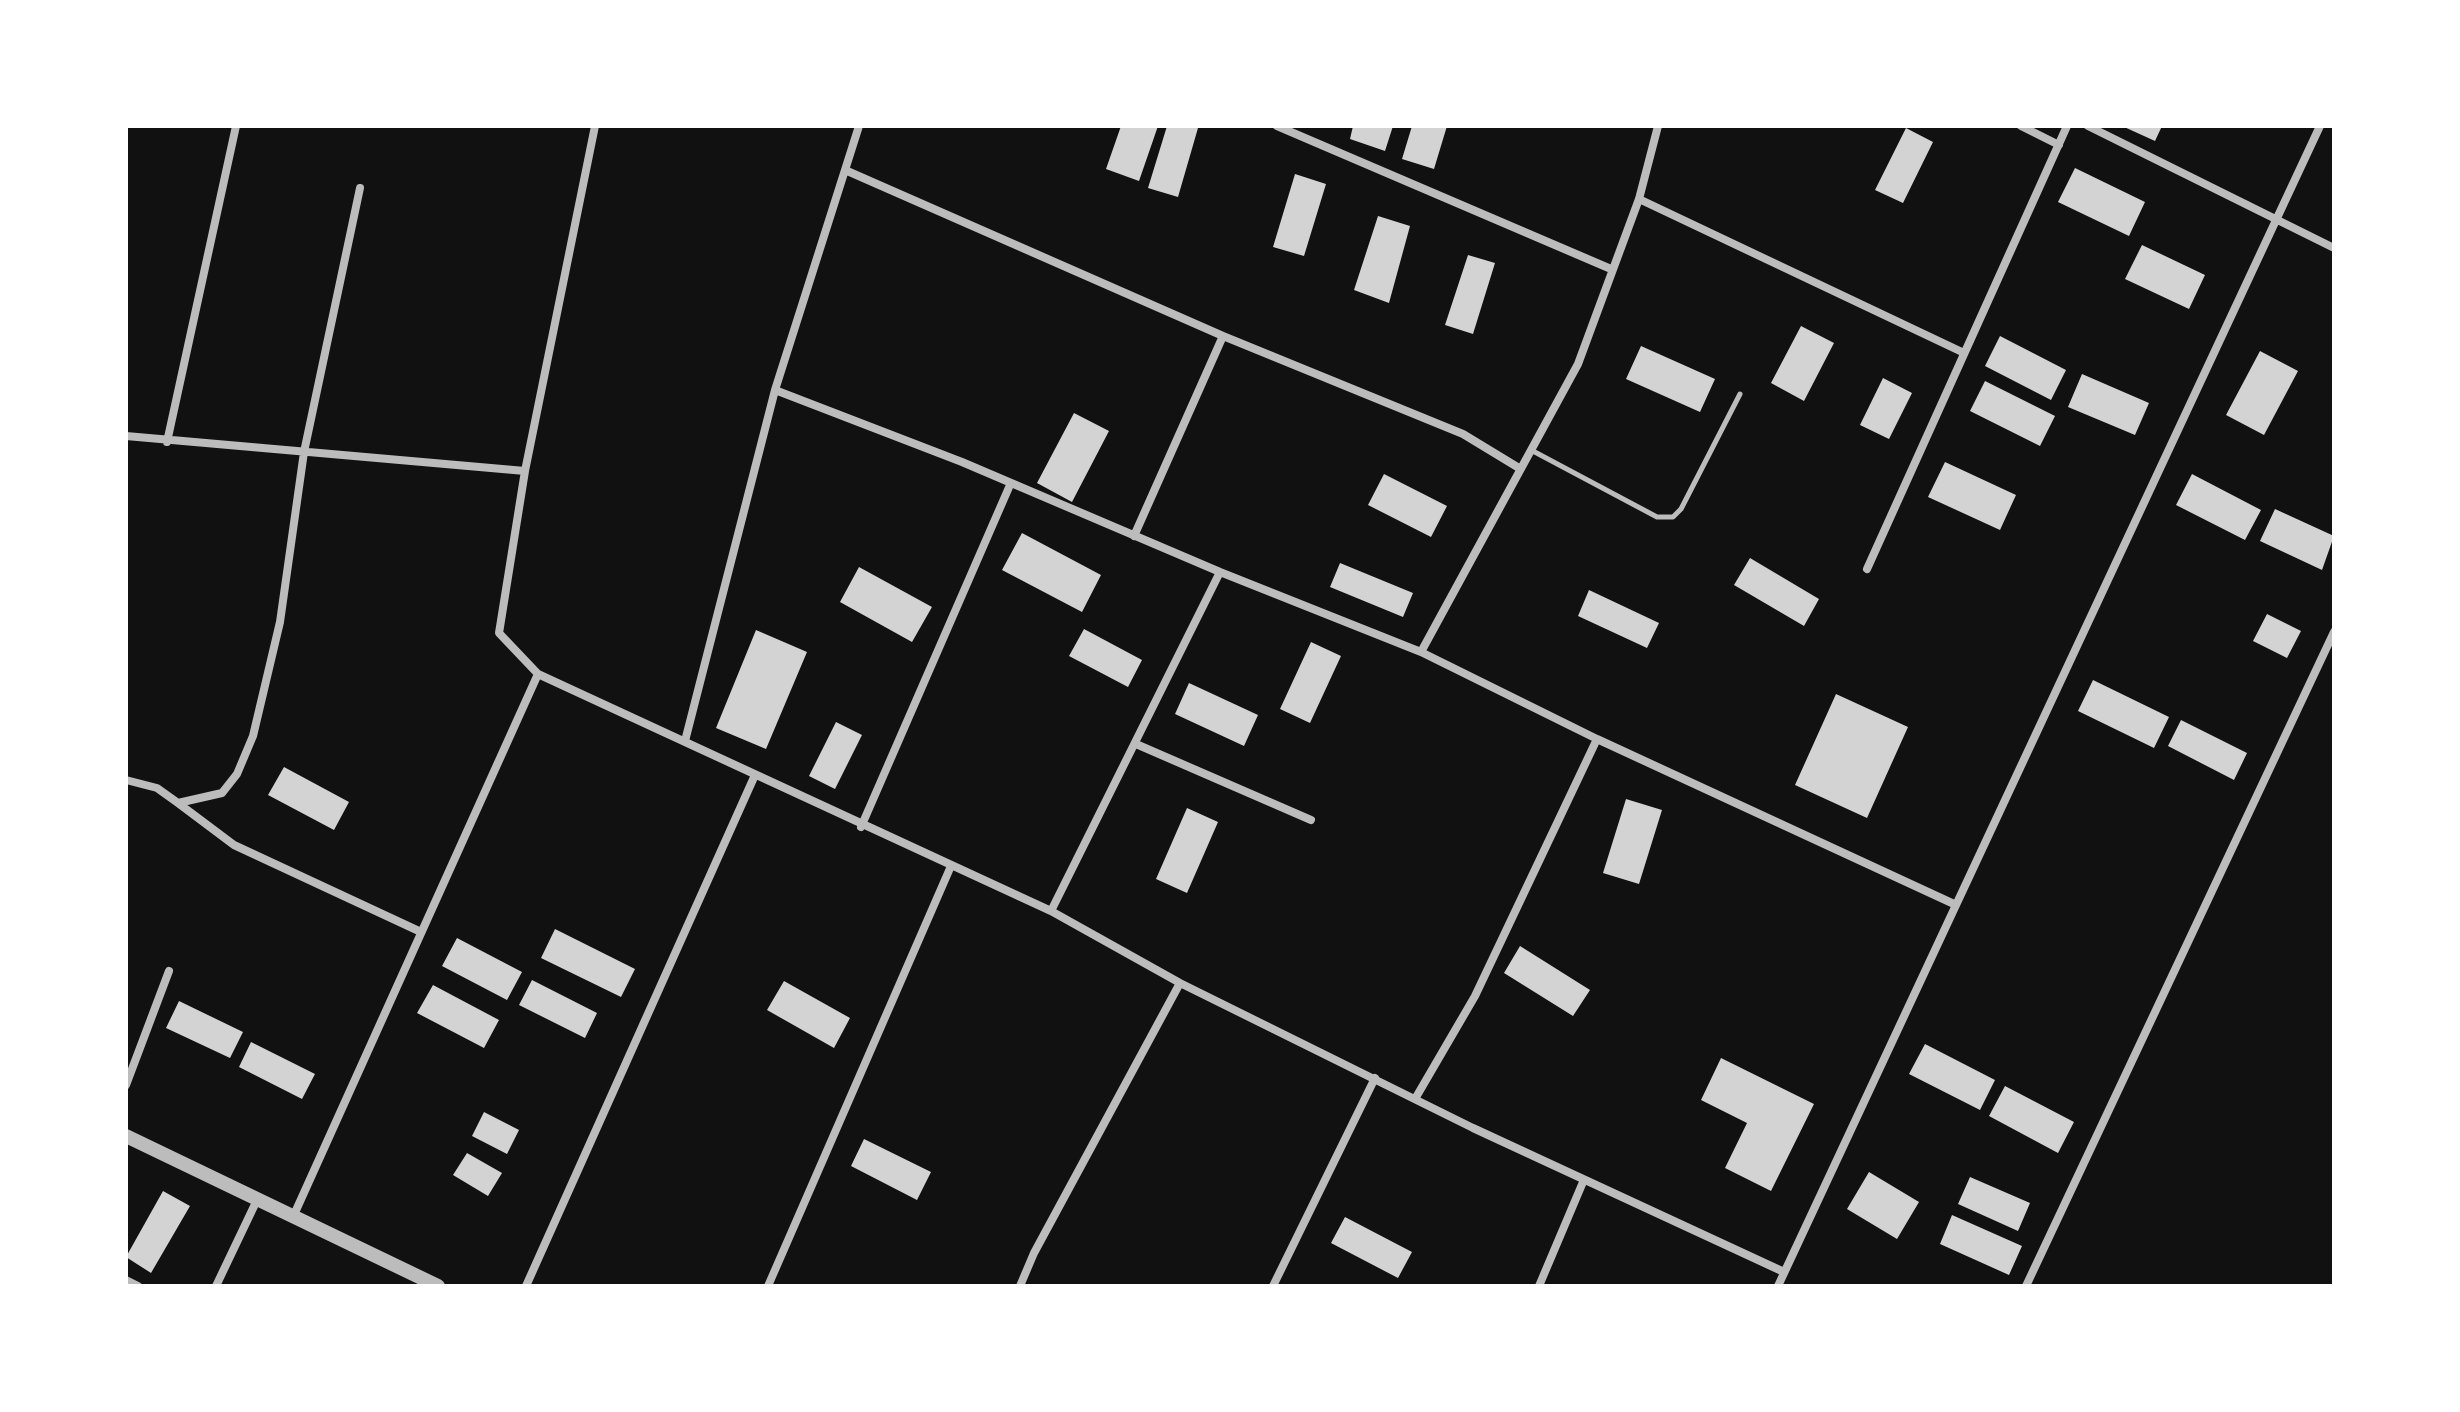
<!DOCTYPE html>
<style>
body{margin:0}
#map{position:relative;width:2460px;height:1412px;overflow:hidden;background:#111;font-family:Poppins,sans-serif}
canvas{display:block}
.frame{position:absolute;inset:0;border:128px solid #fff;pointer-events:none}
</style>
<div id="map">
<canvas width="2460" height="1412"></canvas>
<div class="frame"></div>
</div>
<script>
const ctx = document.querySelector('canvas').getContext('2d');
ctx.lineJoin = 'round';
function paint(path, color) {
  ctx.fillStyle = color;
  ctx.fill(path, 'evenodd');
}
function shape(rows) {
  const path = new Path2D();
  for (const r of rows) {
    path.moveTo(r[0], r[1]);
    for (let i = 2; i < r.length; i += 2) path.lineTo(r[i], r[i + 1]);
  }
  return path;
}
function trace(path, color, width, dash) {
  ctx.strokeStyle = color;
  ctx.lineWidth = width;
  ctx.lineCap = dash ? 'butt' : 'round';
  ctx.setLineDash(dash || []);
  ctx.stroke(path);
}
const building = shape([
 [1121,126,1158,126,1139,181,1106,169],
 [1167,126,1198,128,1178,197,1148,188],
 [1353,126,1393,126,1385,151,1350,139],
 [1412,126,1447,126,1434,169,1402,159],
 [2122,126,2162,126,2155,141],
 [1906,128,1933,142,1903,203,1875,190],
 [2075,168,2145,202,2129,236,2058,202],
 [1295,174,1326,184,1304,256,1273,247],
 [1378,216,1410,226,1389,303,1354,290],
 [2142,245,2205,275,2189,309,2125,279],
 [1468,255,1495,263,1473,334,1445,325],
 [1801,326,1834,343,1804,401,1771,383],
 [2000,336,2066,370,2051,400,1985,366],
 [1641,346,1715,379,1700,412,1626,379],
 [2260,351,2298,371,2264,435,2226,415],
 [2082,374,2149,403,2135,435,2068,407],
 [1883,378,1912,393,1889,439,1860,425],
 [1985,381,2055,416,2040,446,1970,411],
 [1074,413,1109,431,1072,502,1037,483],
 [1945,462,2016,495,2000,530,1928,497],
 [1384,474,1447,506,1431,537,1368,505],
 [2192,474,2261,510,2245,540,2176,505],
 [2275,509,2334,536,2322,570,2260,541],
 [1022,533,1101,575,1082,612,1002,570],
 [1750,558,1819,599,1804,626,1734,585],
 [1340,563,1413,593,1403,617,1330,587],
 [859,567,932,607,912,642,840,602],
 [1589,590,1659,623,1647,648,1578,616],
 [2267,614,2301,631,2287,658,2253,641],
 [1084,629,1142,660,1128,687,1069,656],
 [756,630,807,652,766,749,716,728],
 [1311,642,1341,656,1310,723,1280,709],
 [2093,680,2169,717,2154,748,2078,711],
 [1189,683,1258,715,1244,746,1175,714],
 [1836,694,1908,727,1867,818,1795,785],
 [2181,720,2247,753,2234,780,2168,746],
 [836,722,862,735,835,789,809,776],
 [284,767,349,802,334,830,268,795],
 [1626,799,1662,810,1639,884,1603,873],
 [1187,808,1218,822,1187,893,1156,879],
 [555,929,635,969,621,997,541,958],
 [457,938,522,972,507,1000,442,966],
 [1520,946,1590,990,1573,1016,1504,973],
 [532,980,597,1013,585,1038,519,1005],
 [784,981,850,1018,834,1048,767,1010],
 [433,985,499,1020,484,1048,417,1013],
 [179,1001,243,1032,230,1058,166,1028],
 [251,1042,315,1074,302,1099,239,1067],
 [1925,1044,1995,1080,1980,1110,1909,1074],
 [1721,1058,1814,1104,1771,1191,1725,1168,1747,1123,1701,1100],
 [2005,1086,2074,1122,2058,1153,1989,1116],
 [484,1112,519,1130,507,1154,472,1136],
 [864,1139,931,1172,917,1200,851,1166],
 [467,1153,502,1173,488,1196,453,1175],
 [1869,1172,1919,1202,1897,1239,1847,1209],
 [1970,1177,2030,1203,2018,1231,1958,1204],
 [163,1191,190,1206,151,1273,126,1257],
 [1952,1215,2022,1246,2009,1275,1940,1244],
 [1345,1217,1412,1252,1398,1278,1331,1243]
]);
const service = shape([
 [1531,450,1657,517,1673,517,1681,509,1740,394]
]);
const minor = shape([
 [595,126,525,471,499,633,538,674,1051,911,1180,983,1473,1128,1784,1272],
 [1277,126,1611,269],
 [2021,126,2059,145],
 [2088,126,2334,248],
 [845,170,1223,336,1463,434,1519,468],
 [1639,199,1962,352],
 [775,390,962,462,1220,572,1421,652,1597,739,1954,904],
 [126,436,525,471],
 [167,442,236,126],
 [1134,536,1223,336],
 [1867,569,2067,126],
 [1421,652,1578,364,1639,199,1658,126],
 [685,741,775,390,859,126],
 [1136,744,1311,820],
 [126,780,157,788,178,803,222,793,237,774,253,736,280,622,304,452,360,188],
 [178,803,234,845,421,932],
 [861,827,1010,485],
 [1051,911,1220,572],
 [126,1085,169,971],
 [1415,1099,1475,996,1597,739],
 [293,1217,538,674],
 [126,1280,138,1286],
 [216,1286,257,1200],
 [526,1286,755,775],
 [768,1286,951,866],
 [1020,1286,1034,1253,1180,983],
 [1273,1286,1375,1078],
 [1539,1286,1583,1182],
 [1778,1286,2320,126],
 [2026,1286,2334,632]
]);
const tertiary = shape([
 [126,1136,438,1286]
]);
paint(building, '#d3d3d3');
trace(service, '#bcbcbc', 5);
trace(minor, '#bcbcbc', 8);
trace(tertiary, '#bcbcbc', 14);
</script>
